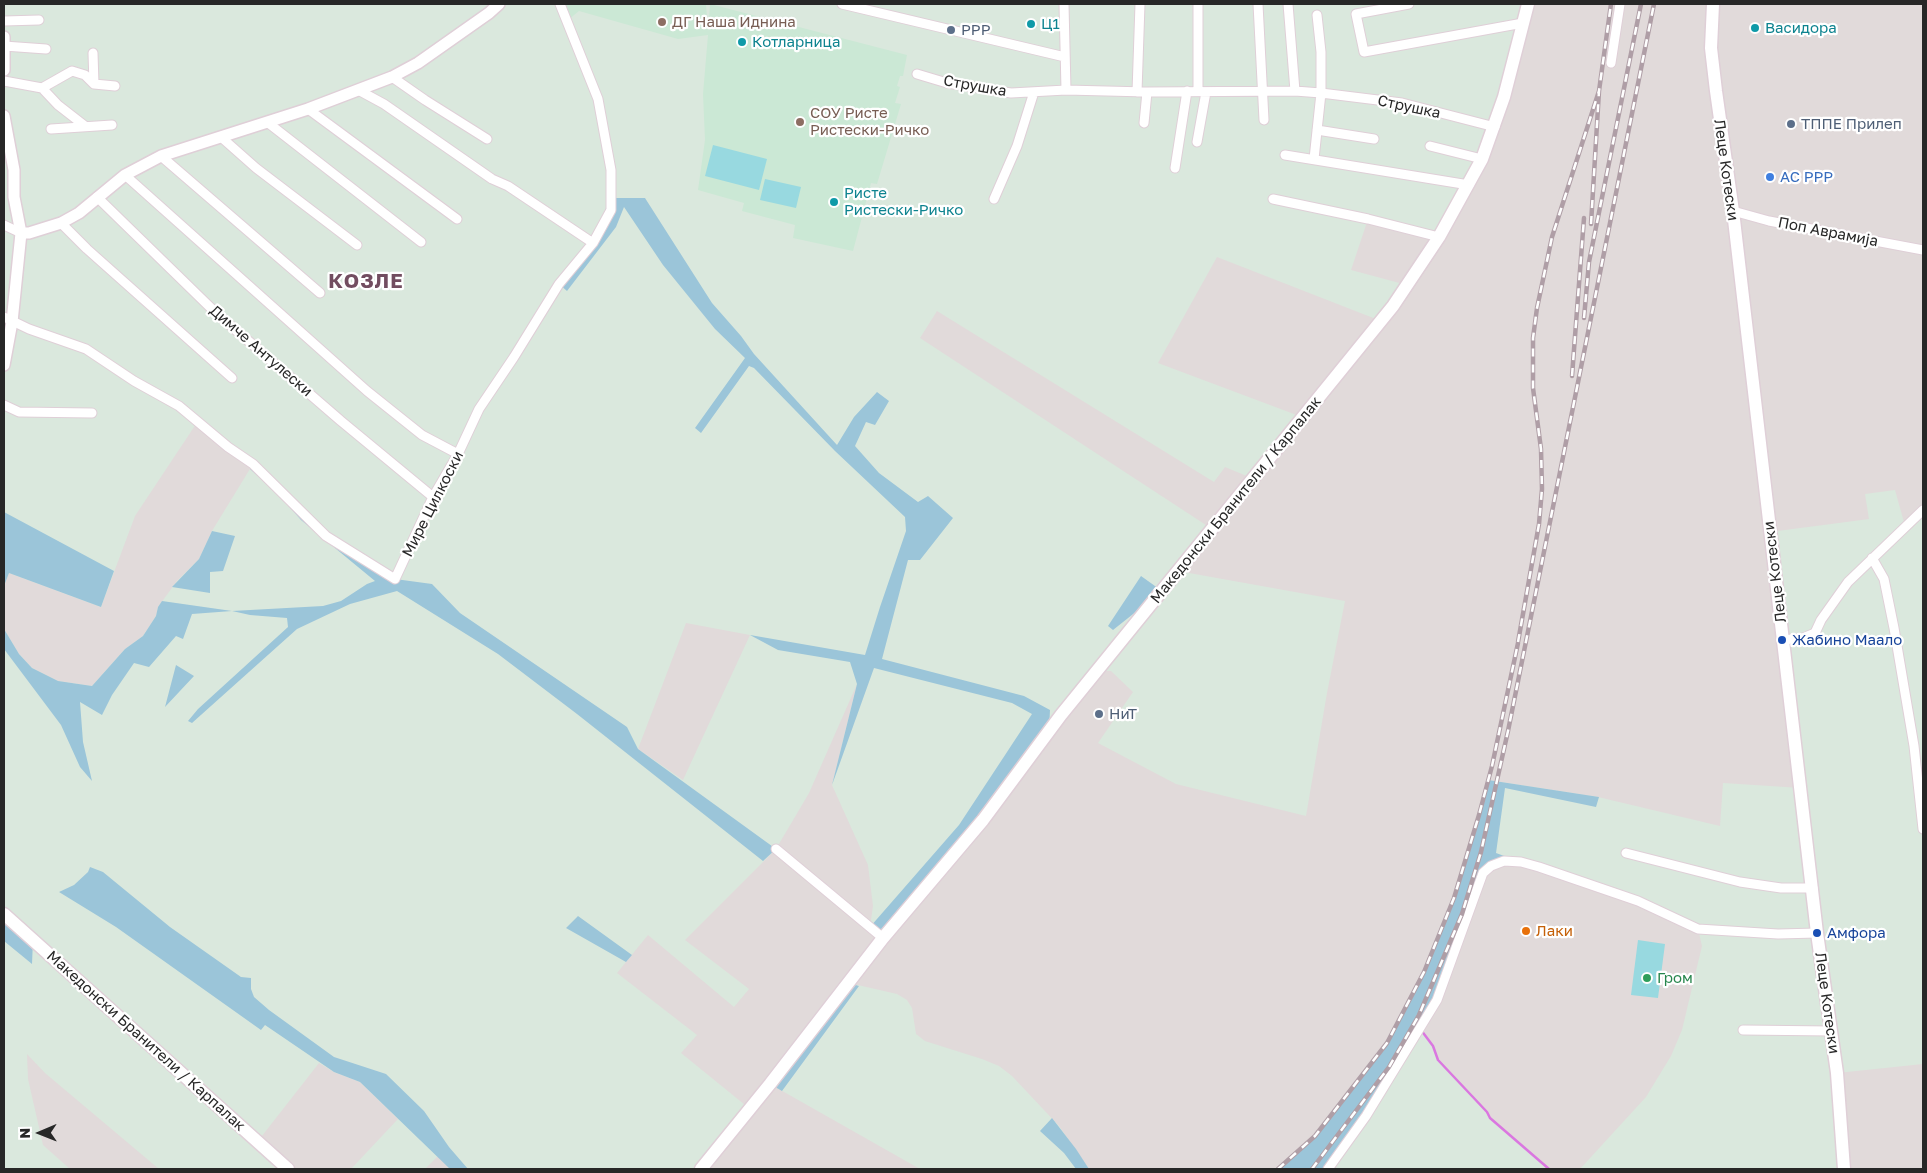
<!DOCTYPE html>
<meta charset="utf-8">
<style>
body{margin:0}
#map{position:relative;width:1927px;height:1173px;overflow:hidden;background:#dae8dd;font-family:"Golos Text",sans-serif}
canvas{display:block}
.frame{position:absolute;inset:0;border:5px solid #272727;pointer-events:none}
.north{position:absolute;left:15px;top:1108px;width:50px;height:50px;-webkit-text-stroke:4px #fff;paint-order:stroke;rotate:269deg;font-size:14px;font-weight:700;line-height:20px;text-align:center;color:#272727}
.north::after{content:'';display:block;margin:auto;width:18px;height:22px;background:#272727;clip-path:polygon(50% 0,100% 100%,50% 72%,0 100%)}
</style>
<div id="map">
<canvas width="1927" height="1173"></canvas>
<div class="frame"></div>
<div class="north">N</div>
</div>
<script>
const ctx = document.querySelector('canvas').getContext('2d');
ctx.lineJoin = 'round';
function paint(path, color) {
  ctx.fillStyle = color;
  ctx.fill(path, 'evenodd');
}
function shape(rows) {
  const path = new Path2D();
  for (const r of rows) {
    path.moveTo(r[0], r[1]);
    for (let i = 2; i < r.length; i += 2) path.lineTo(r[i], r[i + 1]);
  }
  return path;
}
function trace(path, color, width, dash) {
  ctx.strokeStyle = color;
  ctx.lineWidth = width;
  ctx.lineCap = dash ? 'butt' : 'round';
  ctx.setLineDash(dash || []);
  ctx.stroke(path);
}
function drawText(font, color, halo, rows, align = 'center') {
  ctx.font = font + ' "Golos Text",sans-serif';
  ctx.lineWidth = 4.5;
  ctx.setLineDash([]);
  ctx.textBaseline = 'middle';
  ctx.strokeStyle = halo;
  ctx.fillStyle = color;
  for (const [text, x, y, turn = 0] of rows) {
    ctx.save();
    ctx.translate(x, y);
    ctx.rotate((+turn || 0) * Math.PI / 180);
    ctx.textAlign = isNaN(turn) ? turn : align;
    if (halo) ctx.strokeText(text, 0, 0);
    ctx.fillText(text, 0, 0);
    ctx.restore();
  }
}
const industrial = shape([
 [1528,4,1923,4,1923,510,1905,526,1895,490,1865,494,1869,519,1770,532,1801,788,1723,783,1720,826,1598,797,1488,780,1454,898,1424,972,1387,1043,1315,1136,1278,1169,1089,1169,1059,1126,1012,1076,999,1066,982,1059,925,1041,916,1034,912,1008,907,1000,897,994,849,983,770,1084,920,1169,701,1169,750,1109,681,1053,697,1035,617,973,648,935,734,1007,749,989,685,940,776,849,809,793,857,684,832,785,868,865,873,906,870,927,883,938,1097,671,1111,671,1133,692,1098,743,1176,784,1306,816,1327,693,1345,601,1178,571,1212,529,920,338,937,311,1214,482,1225,467,1254,479,1302,417,1158,363,1217,257,1381,321,1407,285,1351,270,1368,219,1439,237,1469,185],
 [198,421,253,464,212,531,199,559,177,581,158,607,156,616,143,636,125,649,92,686,58,681,32,668,19,654,4,629,4,586,9,573,101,607,135,516],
 [686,623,750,635,683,780,638,749],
 [1504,861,1539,867,1698,929,1702,946,1682,1030,1671,1056,1646,1097,1580,1169,1549,1169,1501,1129,1438,1060,1433,1046,1420,1029,1483,873],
 [27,1054,45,1073,159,1169,70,1169,43,1145,28,1079],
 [319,1063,334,1072,360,1082,398,1119,351,1169,288,1169,258,1141],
 [1923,1064,1923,1169,1844,1169,1837,1073],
 [438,1156,450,1169,425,1169]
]);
const education = shape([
 [560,4,706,4,708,32,710,4,907,55,903,76,900,76,897,86,900,87,895,103,901,104,877,184,871,183,853,251,793,238,795,225,742,211,744,203,698,190,705,140,703,94,708,35,678,39,579,11,568,20]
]);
const green = shape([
 [611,198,645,198,712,303,741,336,754,354,837,445,854,417,877,392,889,401,875,425,866,422,855,446,879,473,918,502,928,496,953,518,920,560,908,560,882,659,1024,696,1050,710,1049,730,883,938,870,927,959,825,1032,714,1012,703,874,668,832,785,857,684,850,662,778,650,750,635,865,655,880,607,906,531,905,517,835,451,754,368,749,366,701,433,695,428,745,358,715,329,663,265,624,207,616,227,567,291,559,284,611,210],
 [253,464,326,536,395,579,432,584,460,613,627,727,638,749,776,849,763,861,577,714,498,654,397,591,350,604,297,629,192,723,188,721,198,709,288,627,287,618,250,615,232,611,192,614,183,639,176,636,149,667,134,663,112,695,102,715,80,702,83,742,92,781,80,767,61,725,4,649,4,629,19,654,32,668,58,681,92,686,125,649,143,636,156,616,158,607,162,601,232,611,323,606,341,601,367,584,375,581,301,520,278,494,250,469],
 [4,512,114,571,101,607,9,573,4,586],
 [212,531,235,536,223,571,210,572,210,593,172,587,199,559],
 [1141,576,1162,591,1113,630,1108,626],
 [176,665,194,676,165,707],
 [1488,780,1599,797,1596,807,1505,788,1496,853,1521,862,1504,861,1483,873,1437,1000,1328,1169,1278,1169,1315,1136,1387,1043,1424,972,1454,898,1479,815],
 [90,867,103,872,170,927,241,977,251,978,251,989,254,997,269,1010,334,1057,386,1074,424,1111,449,1147,468,1169,450,1169,360,1082,334,1072,265,1025,261,1030,116,927,59,892,74,885,88,872],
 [4,914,33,940,32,964,4,941],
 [578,916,632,955,626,962,566,928],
 [849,983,859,986,782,1091,770,1084],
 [1052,1118,1076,1149,1089,1169,1076,1169,1064,1153,1040,1131]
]);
const pitch = shape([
 [713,145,767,159,759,190,705,176],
 [765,179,801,187,796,208,760,200],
 [1638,940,1665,944,1658,998,1631,995]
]);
const stream = shape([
 [1421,1030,1433,1046,1438,1060,1487,1112,1490,1118,1549,1169]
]);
const minor = shape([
 [842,4,1065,57],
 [1064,4,1066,90],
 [1198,4,1198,91],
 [1258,4,1264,120],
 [1288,4,1295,91],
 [1409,4,1356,14,1364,52,1523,23],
 [4,21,39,20],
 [4,46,46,49],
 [93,53,94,84],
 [1611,63,1620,4],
 [917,74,947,83,1011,93,1066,90,1147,92,1295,91,1321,93,1402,103,1495,127],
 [392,77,425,100,487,139],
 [4,81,42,88,58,105,85,126],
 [42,88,72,71,85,75,94,84,115,86],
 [360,91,384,104,492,179,508,186,593,243],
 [1137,92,1140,4],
 [308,109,457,219],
 [267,122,421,242],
 [1144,123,1147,92],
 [51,129,112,125],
 [1317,130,1374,139],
 [221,137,256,168,357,245],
 [1197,142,1206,92],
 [1430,146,1482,159],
 [1285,155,1469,185],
 [161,156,320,293],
 [1314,159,1321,93,1321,52,1317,15],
 [1175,168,1187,91],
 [125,175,367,391,422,435,458,454],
 [97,197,216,313,341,421,433,497],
 [994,199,1017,146,1034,92],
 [1273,199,1368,219,1439,237],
 [1733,211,1769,221,1923,250],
 [61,223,87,249,232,378],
 [4,225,21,233],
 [4,317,29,329,86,349,134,381,179,406,228,447,253,464,326,536,395,579,433,497,458,454,479,409,514,357,559,284,593,243,611,210,611,170,598,99,560,4],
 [4,405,19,412,92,413],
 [1872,558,1884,579,1894,628,1914,746,1923,829],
 [1782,640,1803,638,1815,633,1821,620,1848,582,1923,510],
 [776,849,883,938],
 [1626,853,1740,882,1781,888,1813,888],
 [1743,1030,1831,1031],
 [1328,1169,1366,1116,1437,1000,1483,873,1491,866,1504,861,1521,862,1539,867,1638,901,1698,929,1778,934,1817,933]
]);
const tertiary = shape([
 [4,37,4,70],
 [4,116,14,170,14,197,21,233,12,322,4,365],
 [21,233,29,233,61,223,79,213,125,175,161,156,308,109,392,77,418,63,489,13,499,4]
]);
const secondary = shape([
 [1713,4,1711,48,1716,91,1733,211,1817,933,1837,1073,1844,1169],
 [4,914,288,1169],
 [701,1169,770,1084,883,938,983,820,1061,715,1393,306,1439,237,1482,159,1504,97,1528,4]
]);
const rail = shape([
 [1591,224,1599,91,1611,4],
 [1584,318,1589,262,1641,4],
 [1572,376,1584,218],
 [1518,642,1539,524,1542,489,1541,449,1533,388,1533,338,1537,308,1552,237,1599,91],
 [1278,1169,1315,1136,1387,1043,1424,972,1454,898,1479,815,1492,766,1518,643],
 [1312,1169,1389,1067,1419,1015,1462,914,1481,852,1508,731,1654,4]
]);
const markers = [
 [662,22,5,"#8d6e63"],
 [1031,24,5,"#0f9aa8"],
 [1755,28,5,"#0f9aa8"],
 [951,30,5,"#5c6f8a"],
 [742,42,5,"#0f9aa8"],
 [800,122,5,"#8d6e63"],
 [1791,124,5,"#5c6f8a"],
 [1770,177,5,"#3f7fe0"],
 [834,202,5,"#0f9aa8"],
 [1782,640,5,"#1a4fb4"],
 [1099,714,5,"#5c6f8a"],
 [1526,931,5,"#e8710a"],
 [1817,933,5,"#1a4fb4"],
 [1647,978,5,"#2e9e5b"]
];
const educationNames = [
 ["ДГ Наша Иднина",672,22],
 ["СОУ Ристе",810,113],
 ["Ристески-Ричко",810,130]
];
const cultureNames = [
 ["Ц1",1041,24],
 ["Васидора",1765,28],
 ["Котларница",752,42],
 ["Ристе",844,193],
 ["Ристески-Ричко",844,210]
];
const serviceNames = [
 ["РРР",961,30],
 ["ТППЕ Прилеп",1801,124],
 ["НиТ",1109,714]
];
const streetNames = [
 ["Струшка",975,86,10],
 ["Струшка",1409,107,12],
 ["Леце Котески",1726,170,82],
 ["Поп Аврамија",1828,232,11],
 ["Димче Антулески",261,351,41],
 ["Македонски Бранители / Карпалак",1236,500,-51],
 ["Мире Цилкоски",433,504,-63],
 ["Леце Котески",1775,572,-97],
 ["Леце Котески",1827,1003,82],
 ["Македонски Бранители / Карпалак",146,1041,42]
];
const shopNames = [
 ["АС РРР",1780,177]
];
const transitNames = [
 ["Жабино Маало",1792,640],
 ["Амфора",1827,933]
];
const foodNames = [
 ["Лаки",1536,931]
];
const leisureNames = [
 ["Гром",1657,978]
];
const districtNames = [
 ["КОЗЛЕ",366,282]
];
paint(industrial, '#e1dada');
paint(education, '#cbe8d5');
paint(green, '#9bc5d9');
paint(pitch, '#98d9e0');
trace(stream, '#da77e0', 2.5);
trace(minor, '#dfcfd7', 11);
trace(tertiary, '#dfcfd7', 14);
trace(secondary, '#dfcfd7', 15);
trace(minor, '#fff', 9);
trace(tertiary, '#fff', 11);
trace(secondary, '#fff', 12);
trace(rail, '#af9ea6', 4.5);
trace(rail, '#fff', 2.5, [8]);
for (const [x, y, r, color] of markers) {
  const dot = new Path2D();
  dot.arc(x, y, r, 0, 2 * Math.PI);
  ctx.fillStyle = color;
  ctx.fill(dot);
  trace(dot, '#fff', 2);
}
drawText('15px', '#785e54', '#fff', educationNames, 'left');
drawText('15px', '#0d838f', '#fff', cultureNames, 'left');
drawText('15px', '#4e5e75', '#fff', serviceNames, 'left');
drawText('15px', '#272727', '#fff', streetNames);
drawText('15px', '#366cbe', '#fff', shopNames, 'left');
drawText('15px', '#164399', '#fff', transitNames, 'left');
drawText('15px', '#c56008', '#fff', foodNames, 'left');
drawText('15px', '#27864d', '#fff', leisureNames, 'left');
ctx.letterSpacing = '1px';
drawText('bold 20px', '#724d60', '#fff', districtNames);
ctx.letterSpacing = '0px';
</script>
